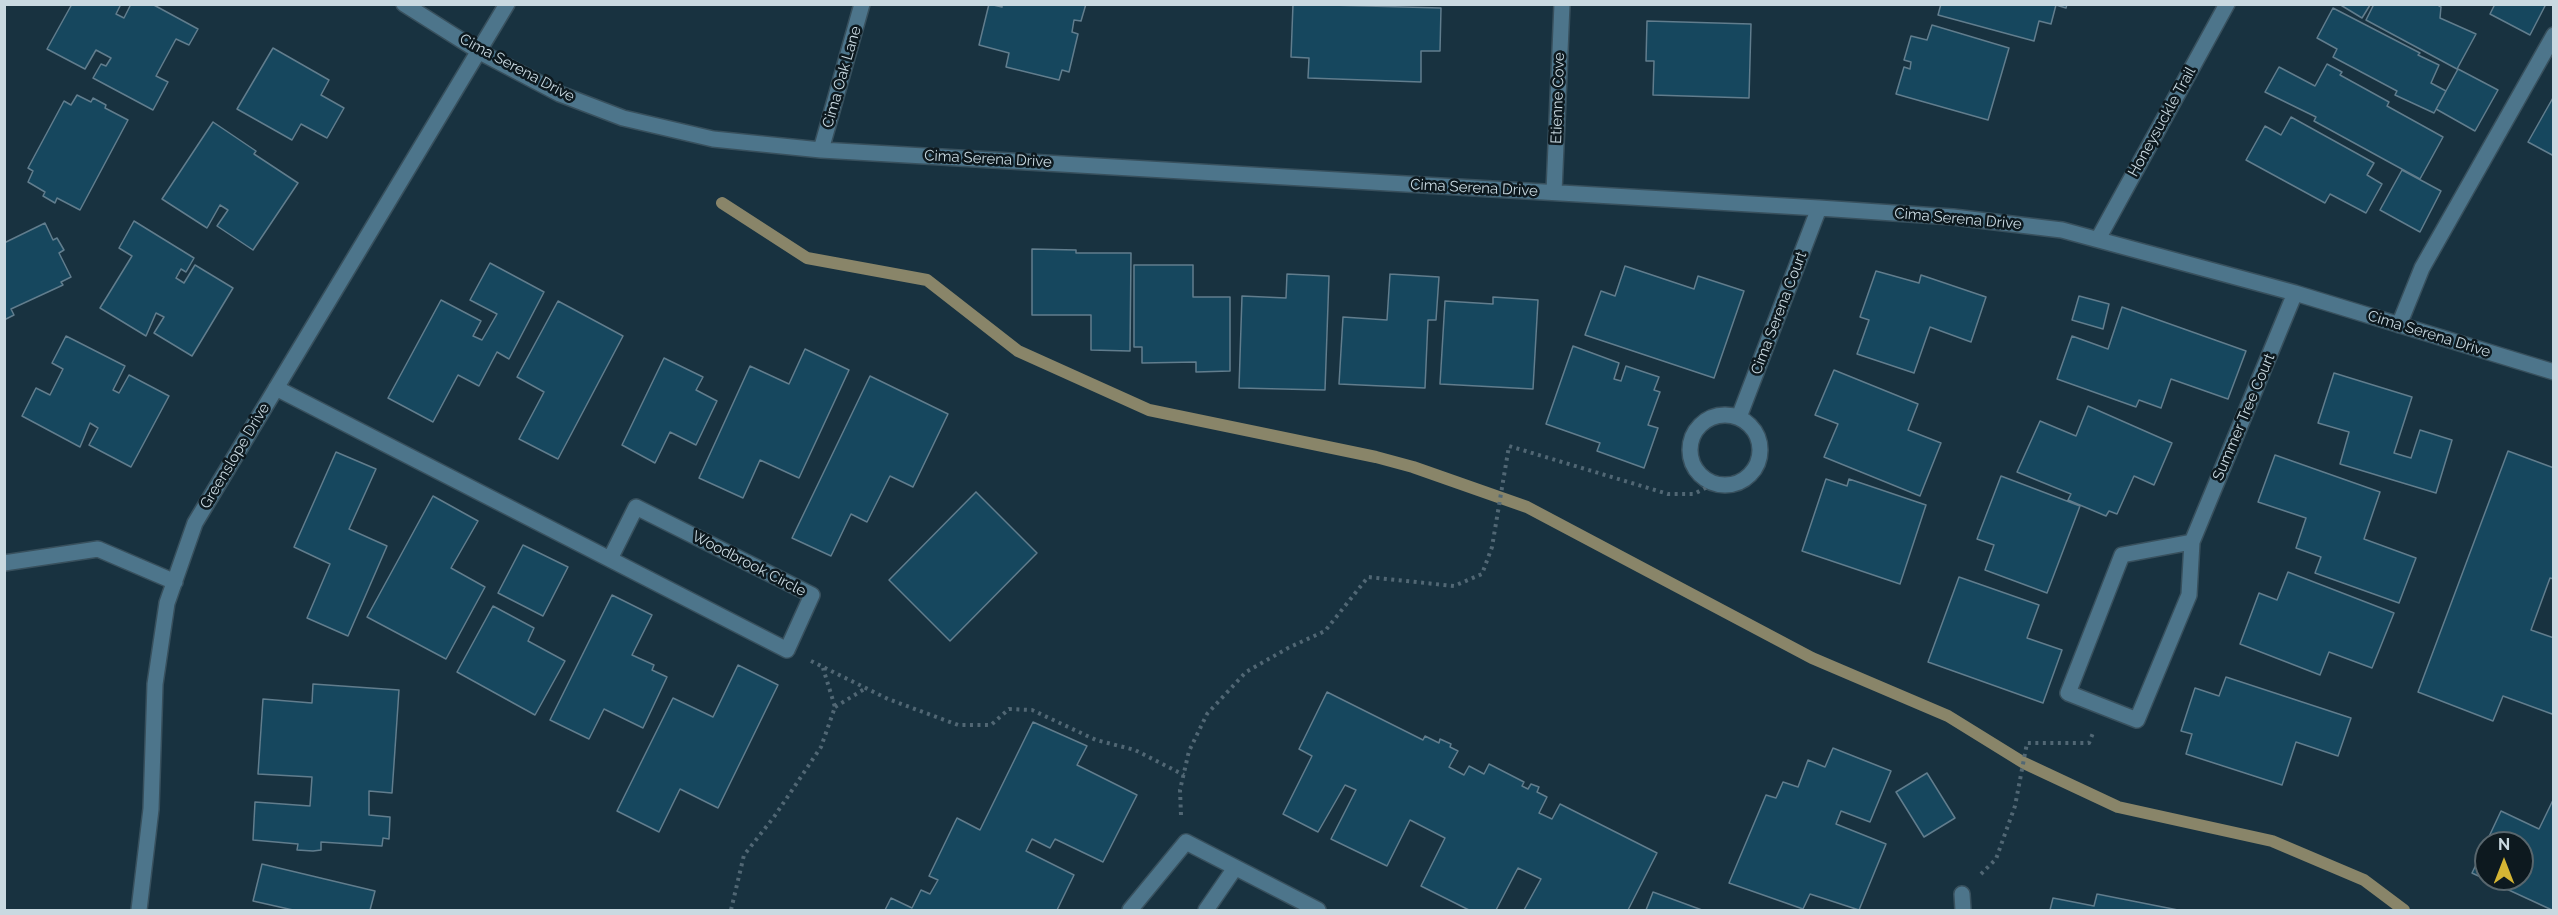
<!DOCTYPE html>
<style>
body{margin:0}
#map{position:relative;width:2558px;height:915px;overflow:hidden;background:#183240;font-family:Raleway,sans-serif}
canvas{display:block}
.frame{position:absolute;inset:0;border:6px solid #c9d9e1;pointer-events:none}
.north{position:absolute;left:2474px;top:831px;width:60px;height:60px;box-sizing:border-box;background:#0d191f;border:2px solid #58666d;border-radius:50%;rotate:0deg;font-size:16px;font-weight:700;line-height:24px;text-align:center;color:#c9d9e1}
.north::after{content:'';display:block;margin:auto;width:21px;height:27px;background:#d5b534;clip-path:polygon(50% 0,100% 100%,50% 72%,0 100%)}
</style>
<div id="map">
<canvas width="2558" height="915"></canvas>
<div class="frame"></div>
<div class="north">N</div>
</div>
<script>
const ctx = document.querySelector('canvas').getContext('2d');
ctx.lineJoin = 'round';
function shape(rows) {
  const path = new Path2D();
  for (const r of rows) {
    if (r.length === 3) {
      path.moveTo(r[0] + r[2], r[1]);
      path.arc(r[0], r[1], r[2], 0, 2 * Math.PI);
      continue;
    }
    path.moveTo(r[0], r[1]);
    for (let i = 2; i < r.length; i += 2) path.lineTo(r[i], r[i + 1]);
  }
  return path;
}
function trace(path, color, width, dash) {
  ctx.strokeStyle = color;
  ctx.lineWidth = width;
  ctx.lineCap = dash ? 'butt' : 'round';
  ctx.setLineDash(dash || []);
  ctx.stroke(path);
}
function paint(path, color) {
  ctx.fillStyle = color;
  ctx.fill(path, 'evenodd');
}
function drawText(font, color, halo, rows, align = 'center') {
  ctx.font = font + ' Raleway,sans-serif';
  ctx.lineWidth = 5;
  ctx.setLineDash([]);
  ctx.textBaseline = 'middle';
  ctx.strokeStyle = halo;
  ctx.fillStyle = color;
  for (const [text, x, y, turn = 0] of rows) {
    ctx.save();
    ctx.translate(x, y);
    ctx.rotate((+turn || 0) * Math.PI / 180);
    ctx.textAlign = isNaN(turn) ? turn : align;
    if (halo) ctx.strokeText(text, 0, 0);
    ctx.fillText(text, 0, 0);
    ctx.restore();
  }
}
const stream = shape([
 [722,203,807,258,927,280,1018,351,1149,410,1376,457,1413,467,1527,507,1812,658,1948,716,2024,763,2118,807,2272,841,2364,880,2404,910]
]);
const building = shape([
 [72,4,121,4,116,14,124,18,131,4,152,4,198,29,189,45,176,39,156,76,168,82,153,110,93,78,101,64,106,66,111,58,96,50,85,69,47,49,72,4],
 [989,4,1002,7,1002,4,1086,4,1081,21,1074,20,1072,32,1078,34,1069,72,1062,70,1059,80,1006,67,1009,53,979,45,989,4],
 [1293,4,1441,8,1440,51,1421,51,1421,82,1308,78,1309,58,1291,57,1293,4],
 [1941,4,2067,4,2066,8,2056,5,2051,24,2039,21,2034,41,1938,15,1941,4],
 [2339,4,2368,4,2370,5,2362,18,2339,4],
 [2374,4,2436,4,2441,7,2440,18,2476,34,2457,69,2366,20,2374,4],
 [2495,4,2546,4,2530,35,2490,14,2495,4],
 [2333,8,2420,53,2418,55,2439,65,2431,83,2446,91,2434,113,2395,95,2397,91,2333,57,2337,49,2317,38,2333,8],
 [1647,21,1751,24,1749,98,1653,95,1654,61,1646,61,1647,21],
 [1932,25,2009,48,1988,120,1896,94,1904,67,1910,69,1911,62,1904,60,1911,36,1927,40,1932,25],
 [273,48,329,80,321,95,344,108,327,138,301,124,292,140,237,109,273,48],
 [2327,64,2342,72,2340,75,2389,102,2387,106,2443,137,2420,179,2314,121,2316,117,2265,92,2279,67,2315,86,2327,64],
 [2458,69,2498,90,2475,131,2436,109,2458,69],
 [77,95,91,102,93,98,106,105,105,108,128,120,80,210,57,198,55,203,43,196,45,192,28,182,33,171,28,168,64,101,71,105,77,95],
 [2554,96,2554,156,2528,142,2554,96],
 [2291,117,2374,163,2367,175,2382,184,2366,213,2330,194,2325,203,2246,160,2265,126,2281,135,2291,117],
 [213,122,256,151,254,154,298,183,253,250,217,226,228,210,220,205,207,228,162,199,213,122],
 [2402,170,2441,191,2420,232,2380,210,2402,170],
 [134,221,194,258,186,272,181,269,176,278,184,283,195,265,233,288,192,356,154,333,164,317,156,313,146,336,100,308,132,256,119,248,134,221],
 [45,223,53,240,57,238,64,250,59,253,71,277,61,282,63,285,11,309,14,315,4,320,4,243,45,223],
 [1032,249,1076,250,1076,253,1131,253,1130,351,1091,350,1091,315,1032,315,1032,249],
 [490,263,544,292,509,359,497,352,479,386,458,375,433,422,388,398,441,300,481,321,473,336,482,340,497,314,470,300,490,263],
 [1134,265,1193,265,1193,297,1230,297,1230,371,1196,372,1196,362,1142,363,1142,347,1134,347,1134,265],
 [1625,266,1694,289,1698,276,1744,291,1714,378,1585,335,1601,291,1615,296,1625,266],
 [1876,271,1919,283,1921,275,1986,297,1971,342,1930,327,1914,373,1857,354,1869,320,1860,317,1876,271],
 [1287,274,1329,276,1325,390,1239,388,1242,296,1286,298,1287,274],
 [1390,274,1439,277,1436,320,1428,320,1425,388,1339,384,1343,317,1387,320,1390,274],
 [2079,296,2109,304,2103,329,2072,320,2079,296],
 [1493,297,1538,300,1533,389,1440,384,1445,301,1493,304,1493,297],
 [558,301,623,336,558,459,519,439,544,392,517,377,558,301],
 [2122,307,2246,351,2228,399,2171,379,2161,408,2139,400,2136,407,2057,379,2072,336,2108,349,2122,307],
 [66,336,125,366,113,390,119,393,129,375,169,396,131,467,89,445,98,428,90,423,80,447,22,416,36,388,50,395,63,369,52,363,66,336],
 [1573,346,1619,363,1614,379,1621,381,1626,366,1659,377,1654,390,1660,392,1648,425,1658,428,1644,468,1597,451,1600,443,1546,424,1573,346],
 [805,349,849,370,799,478,760,460,743,498,699,478,750,366,789,384,805,349],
 [664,358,703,377,696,390,717,401,696,445,670,432,655,463,622,445,664,358],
 [1834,370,1918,404,1908,430,1941,443,1920,496,1824,457,1838,424,1815,415,1834,370],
 [2334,373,2412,397,2394,453,2411,458,2420,430,2452,440,2436,493,2340,464,2349,432,2318,423,2334,373],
 [870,376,948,414,913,487,890,476,867,522,851,514,831,556,792,538,870,376],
 [2088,406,2172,443,2154,485,2134,476,2117,514,2109,511,2106,516,2068,500,2071,494,2017,472,2040,421,2076,436,2088,406],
 [2508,451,2554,468,2554,579,2550,578,2531,630,2554,638,2554,710,2552,714,2503,696,2493,721,2418,692,2508,451],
 [336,452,376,469,349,529,387,546,348,636,307,618,330,564,294,547,336,452],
 [2275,455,2380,492,2364,539,2416,558,2399,603,2315,573,2321,557,2296,548,2306,518,2258,502,2275,455],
 [2001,476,2080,506,2047,593,1985,570,1994,545,1977,539,2001,476],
 [1826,479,1847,486,1849,479,1926,505,1900,584,1802,551,1826,479],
 [976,492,1037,553,950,641,889,580,976,492],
 [433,496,478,521,451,568,485,587,446,659,367,617,433,496],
 [523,545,568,567,543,616,498,593,523,545],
 [2288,572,2394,613,2372,668,2329,652,2320,675,2240,644,2259,593,2277,600,2288,572],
 [1959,577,2039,605,2027,638,2062,650,2043,703,1928,662,1959,577],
 [612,595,652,615,632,655,654,665,652,670,667,677,643,728,604,709,589,739,550,720,612,595],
 [493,606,534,628,528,641,565,661,535,715,457,672,493,606],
 [738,665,778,685,718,808,680,789,659,832,617,811,673,698,713,717,738,665],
 [2226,677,2351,718,2338,756,2296,742,2282,785,2186,754,2192,734,2181,731,2195,688,2219,696,2226,677],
 [313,684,399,690,392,793,369,791,369,815,390,817,389,839,383,838,382,846,321,842,321,850,313,851,297,850,298,844,253,840,255,802,310,806,312,777,258,774,263,699,312,703,313,684],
 [1327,692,1423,740,1425,736,1439,743,1440,739,1451,744,1450,747,1458,751,1449,767,1464,775,1469,766,1484,774,1489,764,1524,782,1522,786,1528,789,1531,784,1539,787,1537,792,1547,797,1539,813,1552,819,1560,804,1657,853,1628,910,1524,910,1541,879,1518,868,1496,910,1469,910,1421,886,1445,838,1410,820,1387,866,1331,839,1356,790,1345,785,1318,832,1283,814,1312,756,1299,749,1327,692],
 [1033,722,1087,746,1077,765,1137,795,1103,862,1055,839,1050,848,1032,839,1026,851,1074,875,1057,910,885,910,891,898,912,908,921,890,930,894,938,880,929,876,957,818,980,830,1033,722],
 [1833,748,1891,771,1870,822,1841,811,1836,824,1886,844,1859,910,1810,894,1803,909,1729,883,1766,795,1776,798,1783,782,1798,787,1808,760,1825,767,1833,748],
 [1927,773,1955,818,1924,837,1896,792,1927,773],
 [2554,798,2554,910,2552,910,2472,873,2486,844,2486,879,2522,879,2522,843,2486,843,2501,811,2539,829,2554,798],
 [262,864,375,891,370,910,293,910,253,901,262,864],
 [1653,892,1702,910,1646,910,1653,892],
 [2097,894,2178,910,2050,910,2053,898,2094,906,2097,894]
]);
const path = shape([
 [811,661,888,699,958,725,991,725,1009,709,1032,710,1096,740,1135,750,1184,775],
 [835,707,866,688],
 [1181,815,1180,790,1189,751,1207,714,1246,672,1288,648,1325,631,1368,577,1454,586,1482,574,1492,547,1509,446,1668,494,1694,494,1713,484],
 [1981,874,1996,859,2015,806,2027,743,2089,743,2093,733],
 [731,910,744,855,774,817,821,747,835,707,823,668]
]);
const minor = shape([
 [404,4,480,52,560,94,623,118,713,139,821,150,1819,208,1953,217,2062,230,2295,293,2554,372],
 [821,150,862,4],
 [1554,192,1562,4],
 [2098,239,2227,4],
 [2399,325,2422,268,2554,35],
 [276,388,787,650,812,595,636,507,610,559],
 [1725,450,35],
 [1739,417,1819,208],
 [2192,542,2189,595,2137,720,2068,693,2122,555,2192,542,2295,293],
 [4,563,98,549,175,582],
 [1962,894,1963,910],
 [139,910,151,809,155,684,167,603,195,523,507,4],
 [1130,910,1186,842,1318,910],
 [1206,910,1235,868]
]);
const streetNames = [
 ["Cima Serena Drive",517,68,28],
 ["Cima Oak Lane",842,77,-74],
 ["Etienne Cove",1558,98,-88],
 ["Honeysuckle Trail",2162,122,-61],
 ["Cima Serena Drive",988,159,3],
 ["Cima Serena Drive",1474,188,3],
 ["Cima Serena Drive",1958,219,5],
 ["Cima Serena Court",1779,313,-69],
 ["Cima Serena Drive",2429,334,17],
 ["Summer Tree Court",2244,417,-67],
 ["Greenslope Drive",235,456,-59],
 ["Woodbrook Circle",749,564,27]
];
trace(stream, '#898569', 12);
paint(building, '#16475e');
trace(building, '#617d8d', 1.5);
trace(minor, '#38505d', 18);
trace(path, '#516774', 4, [3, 4.5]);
trace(minor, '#4d758b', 15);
drawText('15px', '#c9d9e1', '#0d191f', streetNames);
</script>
